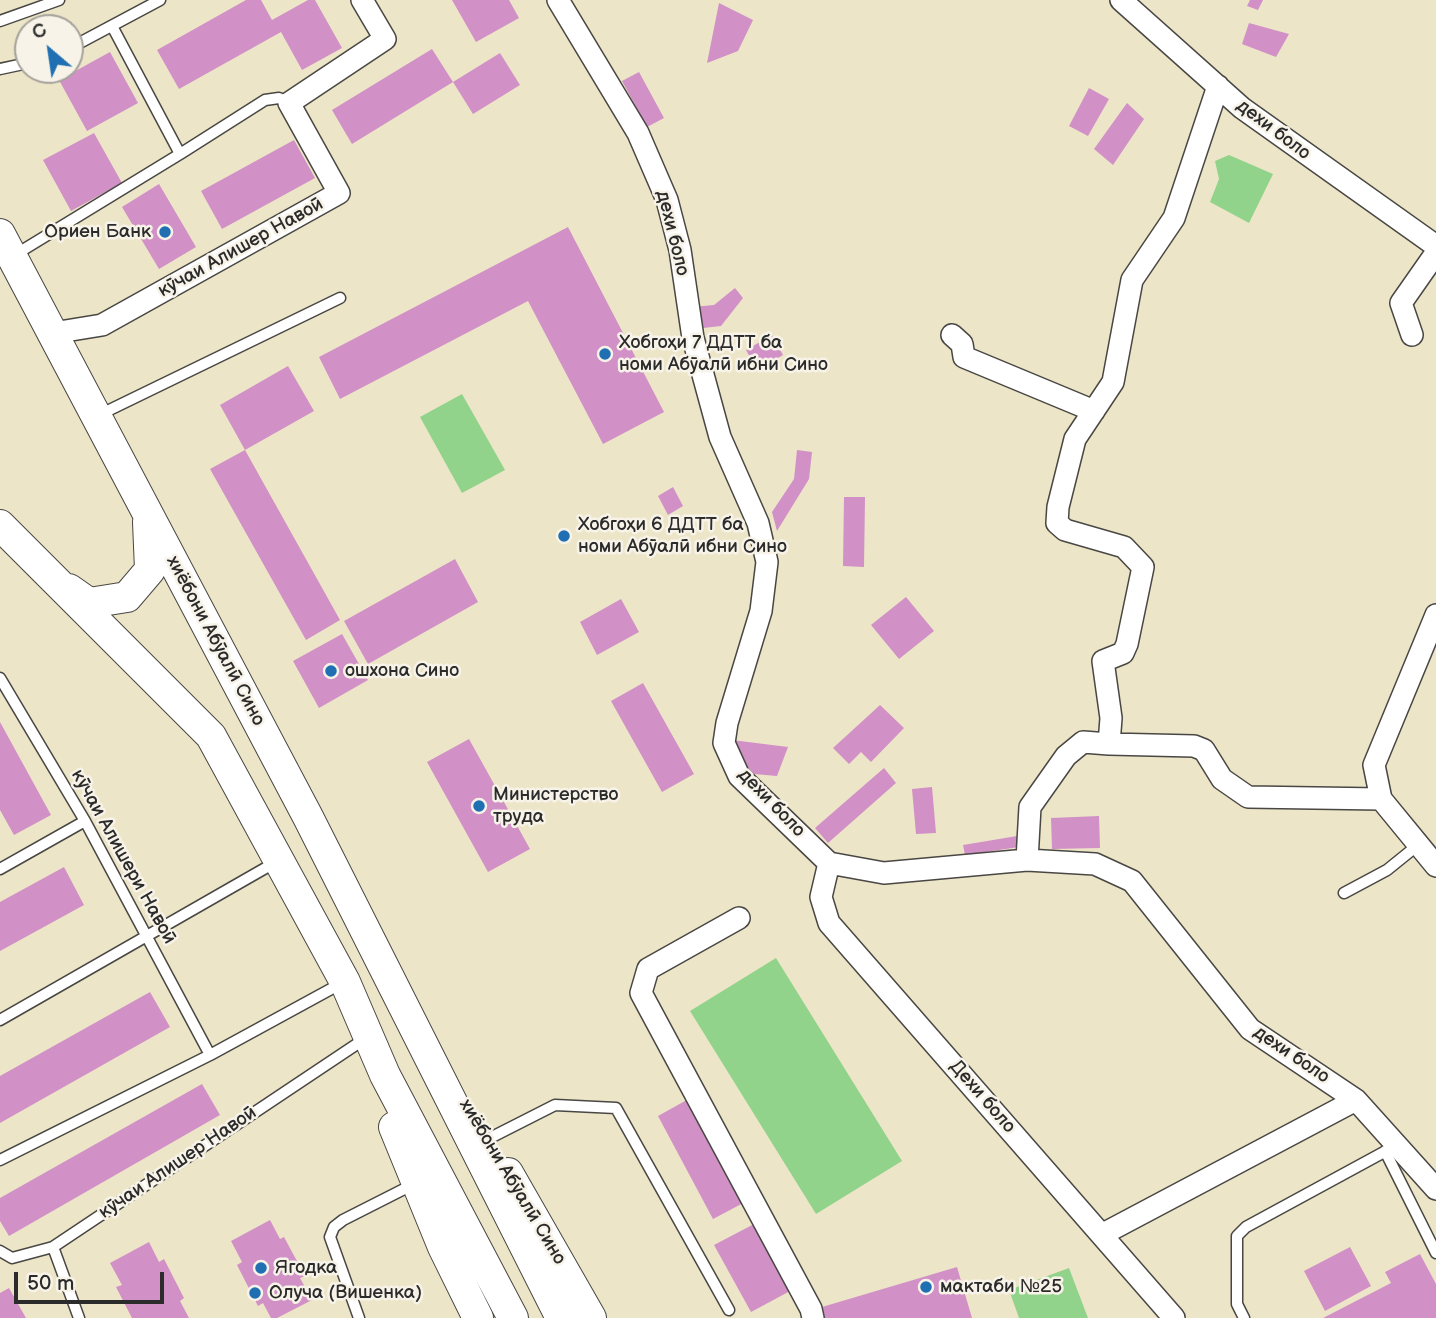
<!DOCTYPE html>
<meta charset="utf-8">
<style>
body{margin:0}
#map{position:relative;width:1436px;height:1318px;overflow:hidden;background:#ede5c8;font-family:"Balsamiq Sans",sans-serif}
canvas{display:block}
.north{position:absolute;left:14px;top:14px;width:70px;height:70px;box-sizing:border-box;background:#f7f3e8;border:2px solid #a5a39c;border-radius:50%;rotate:331deg;font-size:19px;font-weight:700;line-height:28px;text-align:center;color:#2b2b2b}
.north::after{content:'';display:block;margin:auto;width:24px;height:32px;background:#1f6fb2;clip-path:polygon(50% 0,100% 100%,50% 72%,0 100%)}
.scale{position:absolute;left:14px;top:1272px;width:150px;height:32px;box-sizing:border-box;border:4px solid #2b2b2b;border-top:0;padding-left:9px;font-size:21px;line-height:24px;white-space:nowrap;color:#2b2b2b;-webkit-text-stroke:5px #f7f3e8;paint-order:stroke}
</style>
<div id="map">
<canvas width="1436" height="1318"></canvas>
<div class="north">С</div>
<div class="scale">50 m</div>
</div>
<script>
const ctx = document.querySelector('canvas').getContext('2d');
ctx.lineJoin = 'round';
function paint(path, color) {
  ctx.fillStyle = color;
  ctx.fill(path, 'evenodd');
}
function shape(rows) {
  const path = new Path2D();
  for (const r of rows) {
    path.moveTo(r[0], r[1]);
    for (let i = 2; i < r.length; i += 2) path.lineTo(r[i], r[i + 1]);
  }
  return path;
}
function trace(path, color, width, dash) {
  ctx.strokeStyle = color;
  ctx.lineWidth = width;
  ctx.lineCap = dash ? 'butt' : 'round';
  ctx.setLineDash(dash || []);
  ctx.stroke(path);
}
function drawText(font, color, halo, rows, align = 'center') {
  ctx.font = font + ' "Balsamiq Sans",sans-serif';
  ctx.lineWidth = 5;
  ctx.setLineDash([]);
  ctx.textBaseline = 'middle';
  ctx.strokeStyle = halo;
  ctx.fillStyle = color;
  for (const [text, x, y, turn = 0] of rows) {
    ctx.save();
    ctx.translate(x, y);
    ctx.rotate((+turn || 0) * Math.PI / 180);
    ctx.textAlign = isNaN(turn) ? turn : align;
    if (halo) ctx.strokeText(text, 0, 0);
    ctx.fillText(text, 0, 0);
    ctx.restore();
  }
}
const green = shape([
 [1229,155,1273,174,1249,223,1210,202,1219,179,1215,161],
 [462,394,505,470,462,493,420,417],
 [776,958,902,1161,816,1214,690,1011],
 [1069,1268,1088,1318,1019,1318,1009,1290]
]);
const building = shape([
 [246,0,261,0,272,20,308,0,315,0,342,48,302,70,281,32,179,89,157,50],
 [452,0,509,0,519,18,476,42],
 [1250,0,1263,0,1258,10,1247,6],
 [719,3,753,20,738,51,707,63],
 [1249,23,1289,34,1276,57,1242,44],
 [432,49,453,82,500,53,520,85,473,114,453,82,352,144,332,110],
 [110,52,138,103,87,131,59,80],
 [639,72,664,118,647,127,622,81],
 [1089,88,1109,99,1088,136,1069,126],
 [1127,103,1144,119,1113,165,1094,149],
 [94,133,122,183,71,211,43,160],
 [294,140,315,178,222,229,201,191],
 [159,184,196,247,159,269,122,207],
 [568,227,664,412,603,444,528,301,340,399,319,357],
 [735,288,743,298,721,326,694,329,693,307,714,305],
 [772,335,783,355,757,370,746,350],
 [288,366,314,411,245,450,220,405],
 [245,450,340,620,306,640,210,469],
 [797,450,812,452,809,479,777,531,772,512,794,479],
 [673,487,683,506,668,515,658,496],
 [844,497,865,497,864,567,843,566],
 [455,559,478,602,368,664,344,621],
 [906,597,934,631,899,659,871,625],
 [621,599,639,632,597,655,580,622],
 [342,634,368,680,319,708,293,661],
 [643,683,694,774,662,792,611,701],
 [880,705,904,728,871,762,861,752,849,764,833,748],
 [0,722,51,815,14,835,0,810],
 [469,739,530,849,488,872,427,762],
 [732,740,788,747,777,776,743,773],
 [884,768,896,783,828,843,815,828],
 [932,787,936,833,916,834,912,789],
 [1099,816,1100,848,1052,849,1051,818],
 [1017,836,1019,847,965,855,963,845],
 [64,867,84,905,0,951,0,902],
 [150,992,170,1027,0,1123,0,1076],
 [202,1084,220,1115,9,1236,0,1221,0,1198],
 [694,1096,749,1200,713,1219,658,1116],
 [270,1220,280,1239,284,1237,305,1276,300,1278,312,1300,277,1318,271,1318,263,1303,258,1306,237,1265,242,1262,231,1241],
 [756,1223,792,1290,751,1312,714,1245],
 [149,1242,159,1262,164,1259,184,1298,180,1301,189,1318,132,1318,116,1287,122,1285,110,1263],
 [1350,1247,1371,1286,1325,1311,1304,1271],
 [1420,1254,1436,1284,1436,1318,1323,1318,1391,1283,1385,1272],
 [957,1267,972,1318,825,1318,822,1307],
 [9,1288,26,1318,0,1318,0,1293]
]);
const lane = shape([
 [0,21,59,0],
 [70,48,160,0],
 [0,69,28,63],
 [180,154,265,100,279,98,289,103],
 [13,256,180,154,112,26],
 [99,415,340,298],
 [0,678,85,821,210,1055],
 [0,869,85,821],
 [1344,893,1387,870,1418,845],
 [0,1020,276,862],
 [488,1139,555,1105,616,1108,729,1310],
 [1385,1151,1436,1253],
 [0,1160,210,1055,342,983],
 [0,1251,12,1258,53,1247],
 [79,1318,53,1247,366,1038],
 [359,1318,330,1237,334,1227,343,1220,416,1183],
 [1244,1318,1237,1304,1237,1236,1246,1227,1397,1145]
]);
const street = shape([
 [558,0,638,133,667,200,680,250,693,338,720,437,758,523,767,562,761,611,727,723,724,743,739,776,829,863,884,873,1027,860,1095,864,1132,881,1250,1029,1356,1100,1436,1189],
 [1121,0,1242,108,1436,246],
 [1218,86,1174,218,1132,280,1113,382,1075,439,1058,507,1057,523,1065,530,1124,547,1143,567,1127,644,1123,653,1103,661,1111,718,1109,744,1194,746,1204,750,1222,779,1248,797,1381,799,1436,866],
 [53,333,102,325,339,193,289,103,385,39,362,0],
 [952,335,962,344,964,357,1094,411],
 [1412,335,1401,303,1436,253],
 [1381,799,1374,765,1436,615],
 [1027,860,1030,807,1066,756,1083,742,1109,744],
 [829,863,821,897,829,923,1174,1318],
 [739,918,648,969,641,993,811,1309,813,1318],
 [1103,1234,1356,1100]
]);
const secondary = shape([
 [0,234,308,817,561,1318],
 [0,525,211,736,345,982,385,1075,513,1318],
 [69,589,89,603,127,597,150,570,148,522],
 [394,1127,443,1247,478,1318],
 [508,1173,591,1318]
]);
const markers = [
 [165,232,7,"#1f6fb2"],
 [605,354,7,"#1f6fb2"],
 [564,536,7,"#1f6fb2"],
 [331,671,7,"#1f6fb2"],
 [479,806,7,"#1f6fb2"],
 [261,1268,7,"#1f6fb2"],
 [926,1287,7,"#1f6fb2"],
 [255,1293,7,"#1f6fb2"]
];
const streetNames = [
 ["дехи боло",1273,130,37],
 ["дехи боло",672,233,76],
 ["кӯчаи Алишер Навоӣ",241,248,-29],
 ["хиёбони Абӯалӣ Сино",215,641,62],
 ["дехи боло",771,803,46],
 ["кӯчаи Алишери Навоӣ",123,857,61],
 ["дехи боло",1291,1055,34],
 ["Дехи боло",982,1097,49],
 ["кӯчаи Алишер Навоӣ",178,1163,-34],
 ["хиёбони Абӯалӣ Сино",512,1182,59]
];
const poiNames = [
 ["Ориен Банк",151,232,"right"],
 ["Хобгоҳи 7 ДДТТ ба",619,343],
 ["номи Абӯалӣ ибни Сино",619,365],
 ["Хобгоҳи 6 ДДТТ ба",578,525],
 ["номи Абӯалӣ ибни Сино",578,547],
 ["ошхона Сино",345,671],
 ["Министерство",493,795],
 ["труда",493,817],
 ["Ягодка",275,1268],
 ["мактаби №25",940,1287],
 ["Олуча (Вишенка)",269,1293]
];
paint(green, '#92d38b');
paint(building, '#d190c6');
trace(lane, '#484743', 13);
trace(street, '#484743', 24);
trace(secondary, '#484743', 32);
trace(lane, '#fff', 10);
trace(street, '#fff', 21);
trace(secondary, '#fff', 30);
for (const [x, y, r, color] of markers) {
  const dot = new Path2D();
  dot.arc(x, y, r, 0, 2 * Math.PI);
  ctx.fillStyle = color;
  ctx.fill(dot);
  trace(dot, '#f7f3e8', 2.5);
}
drawText('19px', '#2b2b2b', '#f7f3e8', streetNames);
drawText('19px', '#2b2b2b', '#f7f3e8', poiNames, 'left');
</script>
